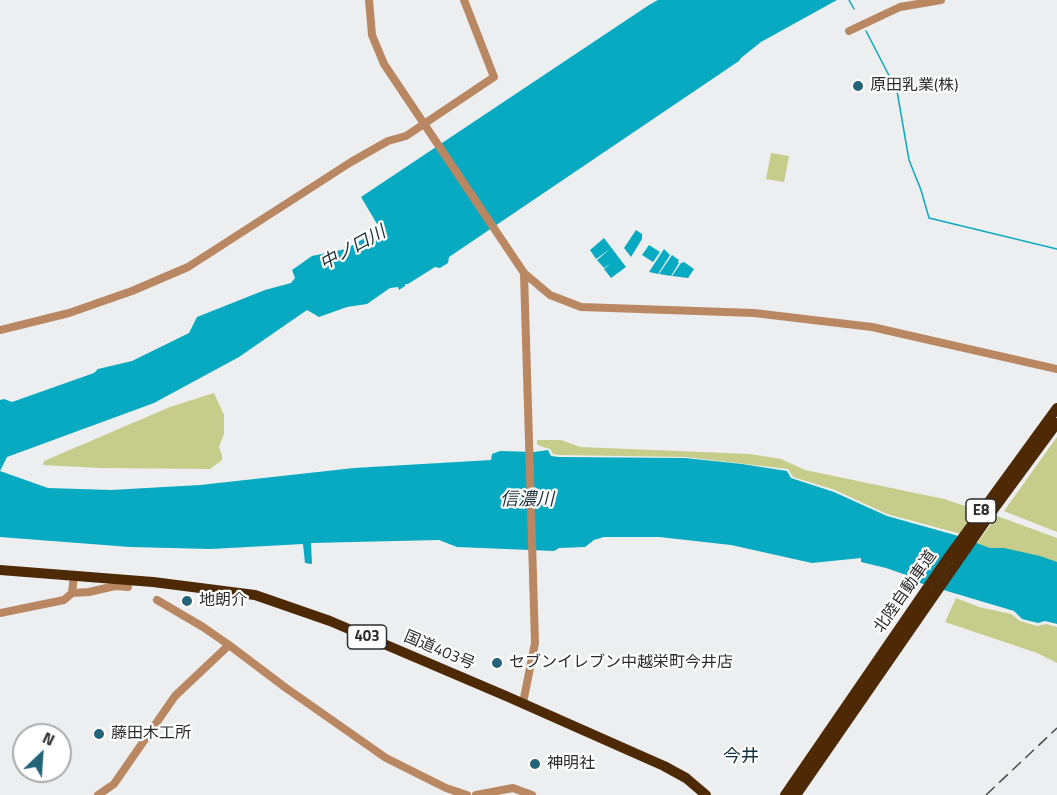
<!DOCTYPE html>
<meta charset="utf-8">
<style>
body{margin:0}
#map{position:relative;width:1057px;height:795px;overflow:hidden;background:#edeeef;font-family:"Titillium Web",sans-serif}
canvas{display:block}
.north{position:absolute;left:12px;top:723px;width:60px;height:60px;box-sizing:border-box;background:#fff;border:2px solid #ababab;border-radius:50%;rotate:25deg;font-size:16px;font-weight:700;line-height:24px;text-align:center;color:#2c2c2d}
.north::after{content:'';display:block;margin:auto;width:21px;height:27px;background:#236478;clip-path:polygon(50% 0,100% 100%,50% 72%,0 100%)}
</style>
<div id="map">
<canvas width="1057" height="795"></canvas>
<div class="north">N</div>
</div>
<script>
const ctx = document.querySelector('canvas').getContext('2d');
ctx.lineJoin = 'round';
function paint(path, color) {
  ctx.fillStyle = color;
  ctx.fill(path, 'evenodd');
}
function shape(rows) {
  const path = new Path2D();
  for (const r of rows) {
    path.moveTo(r[0], r[1]);
    for (let i = 2; i < r.length; i += 2) path.lineTo(r[i], r[i + 1]);
  }
  return path;
}
function trace(path, color, width, dash) {
  ctx.strokeStyle = color;
  ctx.lineWidth = width;
  ctx.lineCap = dash ? 'butt' : 'round';
  ctx.setLineDash(dash || []);
  ctx.stroke(path);
}
function drawText(font, color, halo, rows, align = 'center') {
  ctx.font = font + ' "Titillium Web","Noto Sans JP",sans-serif';
  ctx.lineWidth = 4.5;
  ctx.setLineDash([]);
  ctx.textBaseline = 'middle';
  ctx.strokeStyle = halo;
  ctx.fillStyle = color;
  for (const [text, x, y, turn = 0] of rows) {
    ctx.save();
    ctx.translate(x, y);
    ctx.rotate((+turn || 0) * Math.PI / 180);
    ctx.textAlign = isNaN(turn) ? turn : align;
    if (halo) ctx.strokeText(text, 0, 0);
    ctx.fillText(text, 0, 0);
    ctx.restore();
  }
}
const green = shape([
 [771,153,789,156,784,182,766,179],
 [214,393,224,415,224,434,219,447,222,455,222,460,210,469,100,468,43,465,44,461,170,407],
 [1057,437,1057,532,1004,511],
 [537,440,561,440,580,447,750,454,781,459,805,470,944,499,977,510,961,534,887,514,835,490,793,477,788,469,685,457,559,455,553,454,550,449,540,446,537,444],
 [997,516,1057,538,1057,569,975,546],
 [956,598,979,607,1011,614,1020,621,1037,626,1046,624,1057,627,1057,663,1037,653,945,622]
]);
const water = shape([
 [658,0,837,0,761,42,741,58,739,61,449,257,448,263,440,268,435,267,408,284,405,284,405,286,399,290,398,287,390,288,367,304,347,307,319,317,307,310,239,357,154,403,7,457,0,471,48,488,111,490,200,485,354,468,491,460,492,454,500,451,534,452,548,450,551,456,559,457,685,458,742,464,787,471,791,478,834,492,887,516,955,535,990,548,1004,548,1040,556,1057,562,1057,624,1045,621,1038,623,1022,619,1014,611,920,583,912,577,886,568,861,562,861,558,812,563,731,545,659,537,604,537,594,540,585,547,559,548,554,551,457,547,439,540,311,543,312,564,305,563,303,544,211,549,130,547,0,537,0,400,4,399,12,402,94,373,98,369,132,361,189,333,197,317,265,290,291,283,295,278,292,270,312,256,346,249,380,229,361,197,649,5],
 [636,230,642,234,642,239,631,257,624,248],
 [604,238,626,267,611,278,604,269,611,263,604,268,597,260,610,249,596,259,590,250],
 [649,245,660,252,653,262,642,255],
 [664,249,670,255,658,274,649,272],
 [672,255,679,260,678,262,679,263,671,276,659,274],
 [684,262,694,269,688,278,672,276,681,263]
]);
const stream = shape([
 [849,0,854,9],
 [866,31,897,91,909,160,921,190,929,218,1057,249]
]);
const minor = shape([
 [369,0,372,35,384,64,524,273,550,295,581,307,754,313,872,327,1057,369],
 [849,31,900,7,941,0],
 [0,330,69,313,132,291,188,267,351,162,388,141,406,136,494,77,464,0],
 [72,593,89,592,115,586,128,587],
 [157,600,203,627,229,645,286,688,386,758,446,788,467,795],
 [0,613,64,600,72,593,74,575],
 [523,703,535,643,524,273],
 [98,795,114,784,175,696,229,645],
 [476,795,513,788,532,795]
]);
const highway = shape([
 [0,570,153,582,255,595,330,621,506,696,664,766,686,778,706,795],
 [785,795,945,562,1057,408],
 [796,795,996,506,1057,423]
]);
const rail = shape([
 [986,795,1057,728]
]);
const markers = [
 [858,86,6,"#236478"],
 [187,601,6,"#236478"],
 [497,663,6,"#236478"],
 [99,734,6,"#236478"],
 [535,764,6,"#236478"]
];
const shields = [
 [981,511,30],
 [367,637,39]
];
const shieldNames = [
 ["E8",981,511],
 ["403",367,637]
];
const poiNames = [
 ["原田乳業(株)",870,86],
 ["地朗介",199,601],
 ["セブンイレブン中越栄町今井店",509,663],
 ["藤田木工所",111,734],
 ["神明社",547,764]
];
const streetNames = [
 ["北陸自動車道",906,592,-55],
 ["国道403号",439,651,23]
];
const waterNames = [
 ["中ノ口川",353,249,-29],
 ["信濃川",527,501]
];
const neighbourhoodNames = [
 ["今井",741,758]
];
paint(green, '#c6cd8a');
paint(water, '#08aac1');
trace(stream, '#08aac1', 1.5);
trace(minor, '#b98862', 8);
trace(highway, '#4d2905', 10);
trace(rail, '#4b4b4c', 1.5, [12, 6]);
for (const [x, y, r, color] of markers) {
  const dot = new Path2D();
  dot.arc(x, y, r, 0, 2 * Math.PI);
  ctx.fillStyle = color;
  ctx.fill(dot);
  trace(dot, '#fff', 2);
}
for (const [x, y, w] of shields) {
  const box = new Path2D();
  box.roundRect(x - w / 2, y - 12, w, 24, 4.5);
  ctx.fillStyle = '#fff';
  ctx.fill(box);
  trace(box, '#2c2c2d', 1.5);
}
drawText('bold 15px', '#2c2c2d', null, shieldNames);
drawText('16px', '#2c2c2d', '#fff', poiNames, 'left');
drawText('16px', '#2c2c2d', '#fff', streetNames);
drawText('italic 18px', '#1d3338', '#fff', waterNames);
drawText('18px', '#112f39', '#fff', neighbourhoodNames);
</script>
